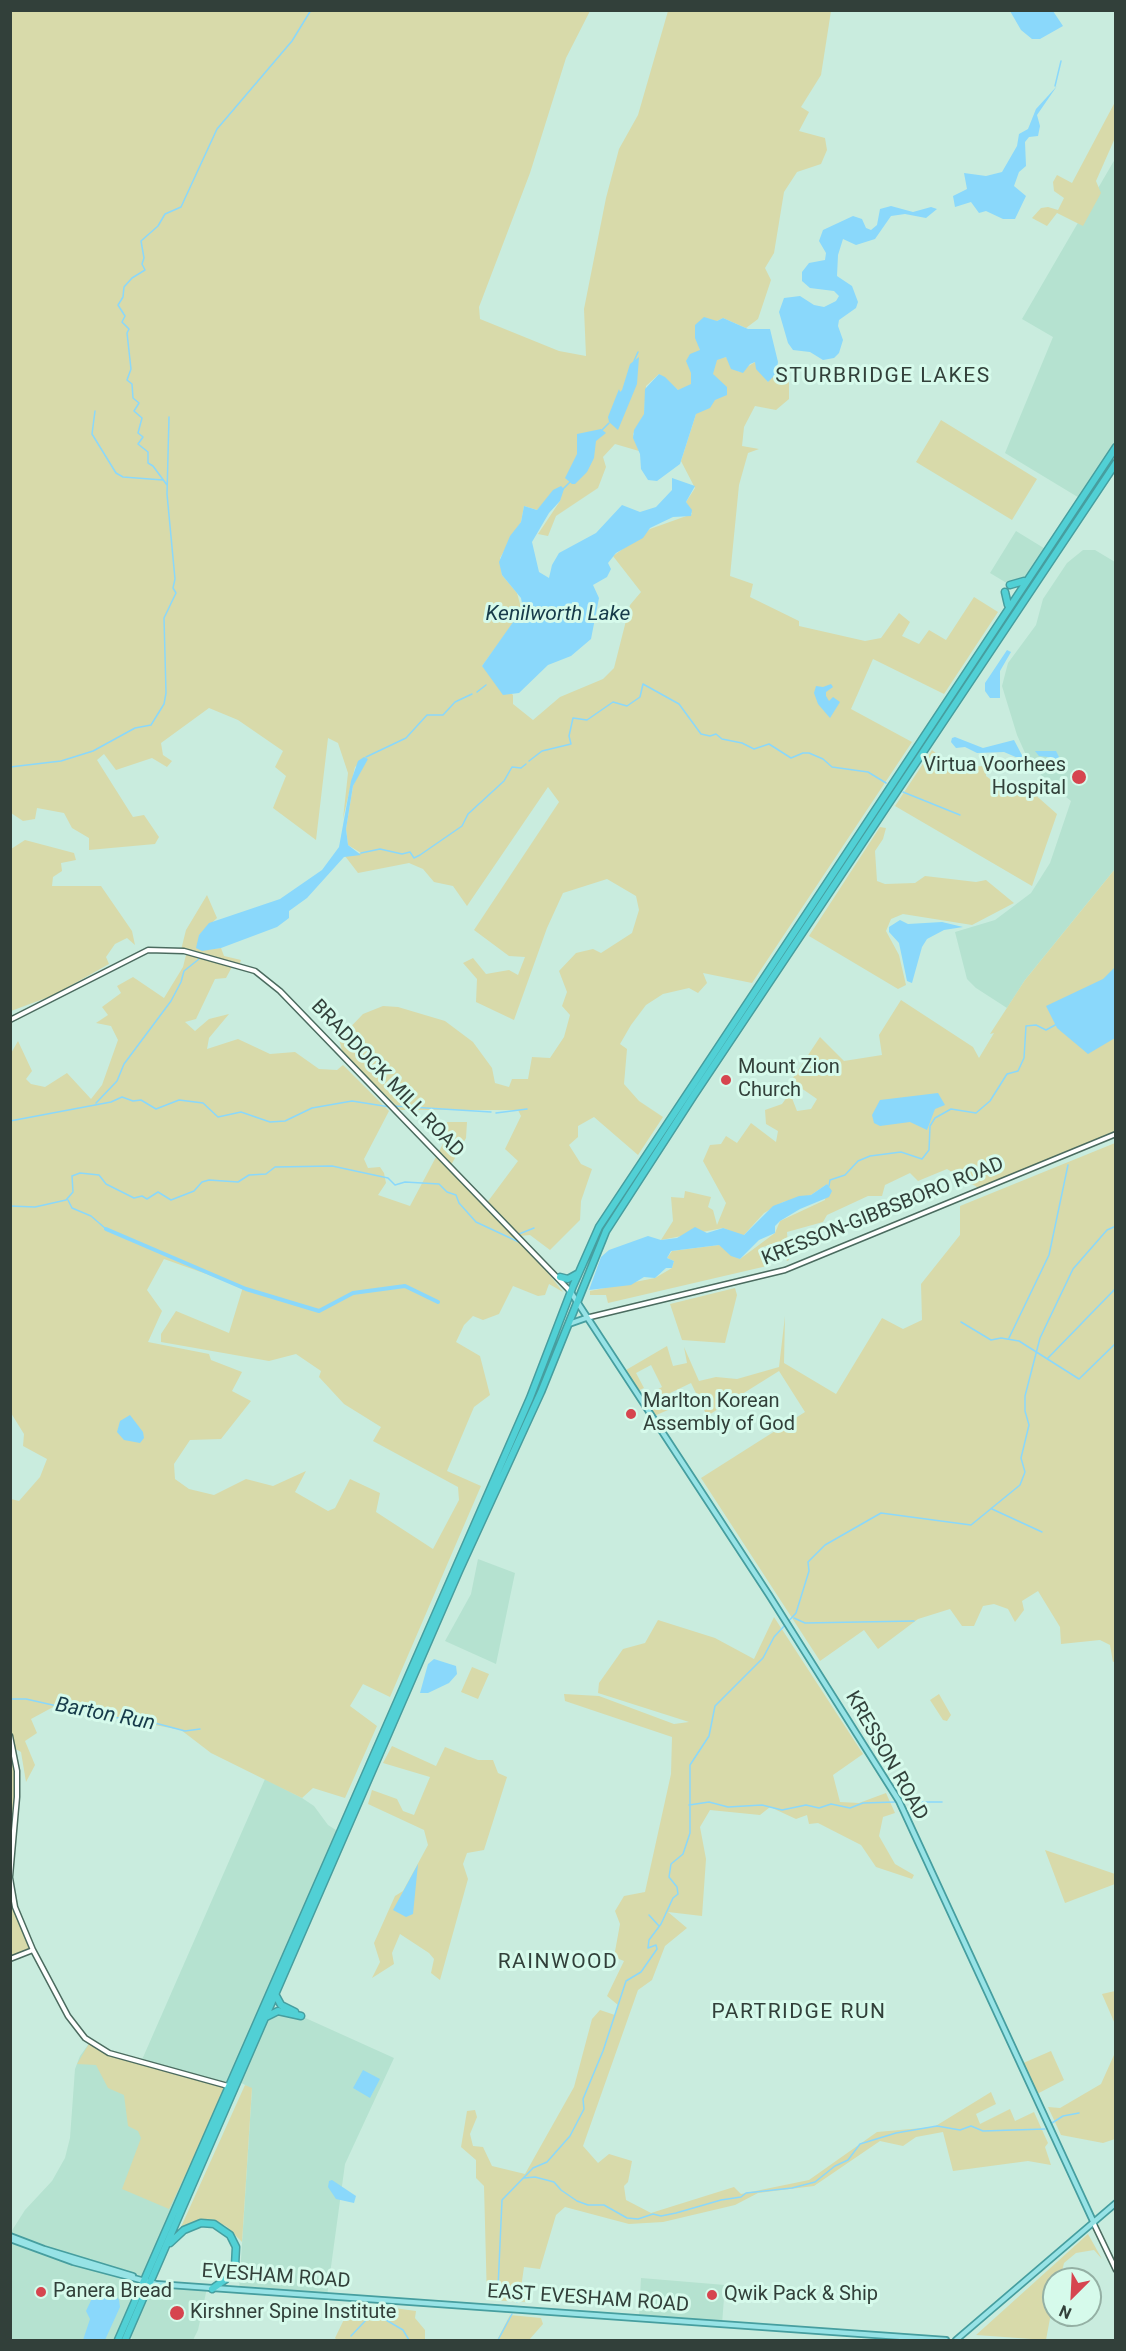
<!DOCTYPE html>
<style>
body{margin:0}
#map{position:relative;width:1126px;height:2351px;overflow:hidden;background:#c9ecde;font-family:Roboto,sans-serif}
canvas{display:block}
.frame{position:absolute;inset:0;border:12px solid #32403a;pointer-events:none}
.north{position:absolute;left:1042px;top:2267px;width:60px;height:60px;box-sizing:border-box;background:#d6faeb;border:2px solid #94b0a4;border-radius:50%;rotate:204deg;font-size:16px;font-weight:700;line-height:24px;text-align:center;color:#32403a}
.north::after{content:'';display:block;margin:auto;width:21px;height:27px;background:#d6454f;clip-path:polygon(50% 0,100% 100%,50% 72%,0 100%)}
</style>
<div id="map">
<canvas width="1126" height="2351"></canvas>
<div class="frame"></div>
<div class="north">N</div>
</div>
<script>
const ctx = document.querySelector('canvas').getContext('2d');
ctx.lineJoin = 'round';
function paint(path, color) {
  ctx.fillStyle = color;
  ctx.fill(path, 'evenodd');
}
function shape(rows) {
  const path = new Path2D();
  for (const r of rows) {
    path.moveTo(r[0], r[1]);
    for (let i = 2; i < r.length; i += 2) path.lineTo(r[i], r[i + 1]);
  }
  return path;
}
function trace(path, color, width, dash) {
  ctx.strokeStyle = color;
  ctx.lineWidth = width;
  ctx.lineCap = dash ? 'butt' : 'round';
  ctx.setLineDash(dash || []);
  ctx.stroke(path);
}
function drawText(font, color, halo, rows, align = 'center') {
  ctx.font = font + ' Roboto,sans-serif';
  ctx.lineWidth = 6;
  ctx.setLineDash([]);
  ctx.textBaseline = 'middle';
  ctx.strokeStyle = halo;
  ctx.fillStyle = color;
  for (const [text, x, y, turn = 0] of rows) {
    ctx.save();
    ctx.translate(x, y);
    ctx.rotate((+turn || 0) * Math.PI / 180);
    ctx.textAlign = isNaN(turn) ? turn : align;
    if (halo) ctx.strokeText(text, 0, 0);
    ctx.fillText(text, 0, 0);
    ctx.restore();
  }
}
const built = shape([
 [1115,159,1115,447,1081,499,1005,453,1053,337,1022,319],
 [1016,531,1047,550,1027,579,1010,585,990,573],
 [1083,550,1095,550,1115,562,1115,869,1025,980,1007,1008,976,988,967,979,955,932,995,920,1031,893,1050,863,1071,801,1046,781,1026,755,1017,735,1002,686,1008,663,1036,625,1043,599,1067,563],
 [478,1559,515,1573,496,1664,445,1641,471,1594],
 [265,1779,302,1798,314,1806,328,1825,339,1832,118,2340,11,2340,11,2232,25,2210,52,2181,65,2158,70,2138,75,2069,80,2056,90,2042,109,2053,141,2062],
 [278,2011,301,2016,394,2058,345,2164,327,2296,239,2290,252,2089,238,2081,265,2018],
 [641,2278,725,2285,722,2324,639,2317],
 [150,2283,207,2288,198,2330,193,2340,133,2340,128,2334]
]);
const green = shape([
 [10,11,590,11,566,58,530,173,479,307,480,319,559,351,586,356,584,309,606,198,619,149,638,115,668,11,831,11,821,75,801,107,809,112,799,131,825,138,827,150,821,164,797,172,784,192,774,253,765,268,771,280,758,319,746,328,723,318,717,321,695,325,700,350,719,358,726,357,739,372,755,362,768,382,778,365,789,366,789,399,776,410,755,406,744,427,742,446,759,449,748,453,739,485,730,576,753,584,750,597,799,621,799,626,865,641,881,638,899,613,910,622,902,636,919,644,929,630,946,640,974,597,998,612,944,694,873,659,851,709,912,742,752,983,703,973,707,983,698,993,689,988,663,994,646,1005,631,1025,620,1044,627,1049,624,1084,639,1101,663,1117,638,1155,594,1117,578,1126,578,1137,569,1145,581,1164,592,1169,581,1201,580,1220,550,1250,530,1235,519,1236,563,1292,549,1284,545,1295,538,1296,513,1286,499,1314,483,1320,473,1316,464,1325,456,1342,480,1356,490,1395,474,1407,447,1471,481,1486,390,1697,363,1684,350,1706,377,1726,345,1798,313,1788,302,1798,211,1753,181,1730,55,1706,31,1719,37,1733,25,1741,35,1765,26,1782,21,1752,14,1748,17,1771,11,1876,11,1499,19,1501,40,1477,47,1459,23,1446,24,1434,11,1413,10,1055,18,1041,32,1071,26,1079,31,1084,45,1087,67,1073,91,1099,102,1085,118,1040,111,1026,96,1023,108,1015,102,1007,121,993,117,986,133,977,164,998,183,967,187,951,181,950,186,930,207,895,217,918,199,935,201,950,221,948,224,956,241,960,239,966,233,965,226,978,215,979,196,1019,185,1022,195,1031,209,1019,229,1014,209,1038,207,1049,238,1039,270,1054,295,1052,319,1069,337,1070,343,1065,389,1111,364,1159,368,1168,380,1167,384,1173,386,1183,378,1195,410,1206,445,1140,447,1122,467,1122,466,1138,450,1167,486,1204,518,1161,505,1149,521,1116,518,1110,401,1110,343,1054,339,1039,363,1014,383,1006,398,1007,445,1021,473,1042,492,1068,495,1083,509,1087,512,1079,528,1079,532,1057,550,1058,564,1037,570,1015,562,1006,567,992,559,971,576,953,593,949,601,953,632,933,639,910,636,896,607,879,563,893,547,928,514,1020,476,1002,477,979,463,963,473,958,486,974,509,970,518,975,525,957,509,956,474,930,559,802,548,787,467,906,453,886,434,882,423,869,409,863,358,873,345,856,361,853,348,845,346,829,353,786,365,759,355,767,343,819,348,773,338,743,328,738,316,840,273,808,286,776,275,767,283,751,238,720,209,708,161,743,163,755,172,761,167,767,152,758,116,770,104,754,97,760,133,817,144,815,159,837,155,844,89,850,89,838,72,828,64,813,37,808,35,819,23,821,11,813],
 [659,374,678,390,696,414,681,461,695,488,686,502,692,514,650,529,613,556,641,592,630,605,614,668,603,679,560,697,533,720,513,704,513,695,482,666,522,611,517,593,502,575,500,558,521,522,524,506,537,510,561,488,560,501,538,534,548,536,556,516,598,488,606,467,603,457,615,444,639,451,633,434,644,415,646,386],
 [164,1259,243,1287,229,1333,176,1311,161,1334,161,1342,269,1361,296,1354,321,1371,319,1377,344,1404,381,1427,373,1441,458,1487,459,1500,433,1549,376,1512,380,1493,350,1479,335,1508,328,1511,295,1492,306,1471,273,1486,246,1479,214,1495,189,1489,175,1479,174,1464,190,1440,221,1439,251,1401,232,1391,242,1372,211,1360,209,1354,148,1342,162,1311,147,1290],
 [1115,102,1115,138,1096,181,1101,193,1083,226,1057,213,1047,226,1032,218,1041,208,1048,207,1058,210,1064,198,1054,191,1053,182,1057,175,1072,183],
 [941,420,1037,479,1012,520,916,462],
 [932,750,953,767,986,766,986,776,994,782,1023,784,1057,814,1032,886,895,806],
 [880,827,886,828,883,839,875,851,877,881,885,884,915,883,925,876,976,882,986,880,1014,903,972,925,903,914,891,919,886,931,899,955,906,985,898,989,809,936],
 [25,840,74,853,76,860,61,863,62,871,53,877,52,886,101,886,132,931,135,945,127,938,115,944,106,957,109,964,54,995,11,1011,11,849],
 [1115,869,1115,1134,982,1190,947,1169,918,1181,910,1173,885,1185,882,1196,868,1196,827,1215,823,1222,787,1232,789,1260,787,1261,778,1242,760,1248,767,1266,608,1303,606,1295,590,1295,590,1291,655,1278,672,1268,674,1261,667,1258,672,1251,719,1245,740,1259,775,1233,780,1221,825,1200,827,1184,811,1195,783,1202,764,1213,743,1236,723,1228,661,1240,673,1221,671,1197,684,1198,685,1191,711,1197,708,1207,713,1210,717,1225,726,1203,703,1161,710,1145,721,1144,726,1136,737,1143,751,1123,776,1142,778,1131,766,1124,765,1110,782,1104,790,1093,797,1111,811,1109,817,1099,791,1081,820,1037,844,1061,882,1055,879,1035,901,1000,973,1047,979,1058,994,1033,990,1034,1025,980],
 [1115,1143,1115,1661,1113,1662,1110,1645,1100,1640,1061,1644,1060,1627,1038,1591,1022,1601,1024,1610,1015,1622,1008,1609,994,1604,983,1606,974,1626,962,1626,950,1609,918,1619,878,1649,864,1630,820,1661,701,1478,805,1412,779,1371,707,1416,691,1383,662,1397,668,1410,654,1416,648,1403,656,1399,653,1392,662,1387,651,1365,636,1373,644,1388,637,1391,626,1370,667,1346,673,1366,687,1363,684,1347,699,1381,716,1377,737,1379,779,1367,785,1316,784,1363,836,1394,882,1318,903,1329,922,1320,921,1284,960,1235,960,1206],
 [735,1288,737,1295,725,1343,682,1340,670,1304],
 [774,1617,863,1754,833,1775,840,1802,859,1803,886,1793,895,1813,883,1817,879,1836,895,1864,914,1875,912,1879,876,1867,861,1845,818,1823,809,1824,807,1815,796,1819,770,1807,760,1815,710,1810,700,1827,706,1859,702,1916,668,1912,687,1928,665,1946,652,1980,638,1990,583,2146,598,2163,609,2154,632,2161,628,2182,624,2186,626,2200,651,2213,734,2187,741,2194,809,2180,877,2132,934,2127,991,2092,996,2104,976,2114,980,2124,1010,2109,1015,2121,1034,2112,1048,2143,1045,2147,1051,2165,1028,2161,953,2171,943,2132,916,2137,903,2146,880,2141,814,2186,758,2193,735,2205,663,2222,629,2224,565,2207,556,2215,540,2269,524,2267,521,2288,531,2291,530,2302,487,2300,484,2186,476,2178,476,2160,461,2147,467,2111,475,2110,477,2117,470,2134,473,2146,483,2147,492,2166,525,2174,574,2087,592,2019,600,2010,615,2015,618,2005,607,1996,624,1961,614,1957,620,1924,615,1911,624,1896,645,1892,671,1774,672,1737,565,1701,564,1694,599,1696,674,1724,689,1722,598,1693,599,1683,623,1649,645,1643,658,1620,715,1638,754,1659],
 [472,1667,489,1674,478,1699,461,1692],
 [939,1694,951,1715,947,1721,943,1720,930,1700],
 [392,1746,436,1766,445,1747,478,1760,493,1760,498,1773,507,1777,484,1850,467,1853,463,1864,468,1879,440,1980,431,1973,434,1959,429,1953,400,1934,392,1953,394,1964,372,1978,380,1962,374,1943,395,1896,403,1891,428,1845,424,1830,368,1804,372,1790,397,1799,403,1811,414,1815,430,1777,383,1763],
 [1045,1850,1115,1874,1115,1884,1065,1903],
 [10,1878,15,1907,33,1950,10,1959],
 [1115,1991,1115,2139,1103,2143,1061,2135,1048,2107,1060,2108,1101,2084,1114,2055,1115,2024,1102,1994],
 [90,2042,109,2053,228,2086,169,2209,122,2189,141,2138,138,2131,128,2126,124,2095,108,2088,96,2065,77,2064],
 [1051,2051,1064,2080,1035,2095,1021,2064],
 [245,2085,252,2088,242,2242,226,2226,207,2219,181,2227],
 [1088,2234,1102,2259,1094,2250,1076,2253,1064,2263,1060,2279,1054,2279,1054,2286,1045,2287,1051,2313,1046,2340,976,2335],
 [357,2303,416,2311,415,2318,425,2330,425,2340,337,2340,335,2338,350,2307],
 [510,2315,541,2318,543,2324,529,2340,497,2340]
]);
const water = shape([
 [1010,11,1053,11,1063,26,1040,39,1032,39,1021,30],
 [1057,86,1037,115,1040,126,1038,136,1029,137,1025,142,1026,166,1019,172,1014,186,1026,196,1015,219,1003,219,986,211,979,213,971,202,955,207,953,196,967,189,964,173,986,176,1002,172,1017,146,1019,134,1028,129,1036,109],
 [891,206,913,212,931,207,937,209,926,218,905,214,891,216,875,239,856,245,843,239,838,255,837,276,852,286,858,302,856,308,839,320,838,326,843,340,839,353,834,358,823,360,810,352,793,350,788,343,779,312,784,298,800,296,814,305,824,307,836,301,839,296,834,291,810,288,802,281,802,272,809,263,825,260,826,253,819,241,823,230,853,216,862,219,866,228,871,230,877,225,880,209],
 [704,317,717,321,723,318,748,329,770,329,778,362,776,374,768,382,756,369,755,362,750,364,743,373,731,369,726,357,717,360,713,374,727,387,727,395,715,400,710,408,696,414,680,464,657,481,648,480,641,469,640,454,633,438,634,430,644,414,645,389,659,374,665,377,678,390,691,384,691,373,686,361,690,354,700,350,695,338,695,325],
 [639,357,637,384,618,430,609,422,608,417,619,389,620,392,622,390,630,364],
 [601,429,606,433,596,441,594,458,587,472,575,484,572,484,565,478,577,454,577,434],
 [672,478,695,486,686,502,692,510,691,516,673,517,650,528,643,538,616,553,608,563,611,569,607,577,593,585,599,598,591,639,571,656,548,665,519,693,503,695,482,666,523,608,521,598,502,575,499,562,510,536,521,522,524,506,537,510,553,490,561,486,564,489,560,501,549,513,532,542,539,572,549,578,552,565,559,553,596,533,622,505,640,512,656,507,672,490],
 [1007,650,1011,652,1000,671,1000,698,990,698,985,691,985,683],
 [831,684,833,687,826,692,826,696,829,701,833,697,840,702,830,718,818,704,814,693,816,686,823,687],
 [955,737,983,748,1014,740,1025,761,1004,752,977,753,965,747,956,748,951,742,952,738],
 [1035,751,1056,751,1066,771,1052,765,1048,757,1039,756],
 [364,757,368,759,353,786,346,829,348,845,361,855,344,857,307,898,289,911,289,918,277,927,221,948,202,951,196,948,199,935,209,923,280,899,322,870,339,847,351,781,358,761],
 [900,920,908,924,942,922,963,927,944,930,927,939,922,947,912,983,907,981,899,943,889,932,889,927],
 [1115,967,1115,1038,1088,1054,1057,1028,1046,1006,1103,979],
 [938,1093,945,1105,935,1109,927,1130,910,1122,880,1126,874,1123,872,1115,880,1100],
 [827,1184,832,1191,829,1197,800,1209,780,1221,775,1226,775,1233,759,1240,740,1259,731,1256,719,1245,671,1251,667,1258,674,1261,672,1268,666,1268,655,1278,644,1277,631,1285,589,1290,601,1257,609,1250,648,1236,661,1240,677,1238,695,1227,707,1233,723,1228,744,1235,773,1206,799,1196,811,1195],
 [130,1415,143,1432,144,1438,140,1443,124,1440,117,1432,120,1421],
 [434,1659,456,1666,457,1674,449,1683,428,1693,420,1693,428,1664],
 [418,1864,413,1914,406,1917,393,1910],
 [363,2070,380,2079,370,2098,353,2088],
 [332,2180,356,2196,354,2203,336,2199,328,2187,329,2181],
 [112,2291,119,2300,120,2307,105,2340,83,2340,90,2319,86,2311,94,2294]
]);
const stream = shape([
 [1055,86,1061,61],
 [634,361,638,352],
 [95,411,92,434,116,473,123,477,163,480],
 [602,430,609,423],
 [167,485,153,466,148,463,148,452,138,444,143,437,138,433,142,418,134,411,139,403,133,398,132,384,127,380,131,369,127,333,129,329,122,322,125,316,118,305,123,297,124,287,132,278,145,270,142,264,144,258,141,241,158,226,165,214,181,207,217,129,292,41,311,10],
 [563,489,570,482],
 [477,692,486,685],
 [366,757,406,738,427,715,443,715,455,702,472,694],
 [529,761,542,751,571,744,569,736,573,718,587,720,613,702,627,706,640,697,643,684,679,704,701,734,710,736,716,734,722,739,742,743,754,749,769,744,791,758,803,753,809,753,823,759,832,767,868,772,886,783],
 [10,767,61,761,93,751,135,728,151,725,164,704,166,693,164,618,176,593,173,588,175,579,167,494,169,417],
 [903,792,960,815],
 [361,853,380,849,402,854,410,852,414,858,420,855,462,826,468,814,504,781,512,767,521,768,526,764],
 [96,1103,117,1081,124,1064,171,1001,181,982,184,971,199,959],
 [394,1106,491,1112],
 [496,1113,527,1109],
 [10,1121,111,1102,122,1097,133,1101,141,1100,156,1109,179,1100,203,1103,218,1117,241,1112,270,1122,285,1121,312,1108,352,1101,390,1107],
 [829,1186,830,1180,845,1175,858,1161,870,1156,901,1152,922,1159,929,1150,930,1126,935,1118,951,1109,976,1113,990,1101,1007,1074,1018,1071,1024,1058,1026,1026,1036,1025,1046,1030,1057,1024],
 [68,1200,72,1208,91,1216,106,1229],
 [10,1206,35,1207,66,1200,73,1192,72,1176,80,1173,99,1175,106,1184,134,1198,142,1196,147,1199,158,1192,171,1200,194,1191,202,1182,209,1180,238,1182,249,1175,266,1174,275,1167,332,1166,388,1178,395,1185,405,1182,439,1184,447,1192,456,1195,459,1203,476,1222,523,1244],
 [519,1234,534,1228],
 [557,1279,565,1289],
 [961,1322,991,1340,1001,1338,1019,1341,1079,1379,1116,1343],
 [1009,1338,1049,1255,1068,1165],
 [1048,1358,1116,1288],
 [992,1509,1042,1532],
 [794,1618,805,1623,914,1621],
 [10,1699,26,1699,106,1717,140,1719,185,1731,200,1729],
 [905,1802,942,1802],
 [689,1805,709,1802,728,1807,762,1805,782,1810,806,1805,819,1808,831,1804,850,1808,863,1803,895,1802],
 [649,1915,659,1926],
 [1052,2123,1063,2116,1079,2113],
 [524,2178,535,2177,554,2182,561,2190,577,2201,588,2205,604,2205,627,2218,638,2219,653,2214,661,2216,676,2213,721,2200,741,2197,746,2193,792,2188,815,2182,835,2166,848,2160,860,2144,896,2133,937,2126,960,2130,971,2126,983,2131,1045,2129],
 [517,2302,516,2294,501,2292,498,2288,502,2200,533,2168,547,2162,570,2136,584,2109,583,2099,603,2051,626,1981,641,1972,657,1949,656,1945,648,1948,649,1940,661,1924,673,1898,678,1894,677,1887,669,1877,671,1864,683,1854,690,1833,690,1765,709,1736,715,1706,763,1658,774,1637,796,1613,809,1571,808,1562,825,1545,881,1513,971,1525,1020,1485,1025,1472,1021,1458,1029,1425,1025,1411,1025,1396,1040,1338,1073,1269,1107,1230,1116,1226],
 [351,2336,366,2320,382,2315,386,2320,403,2330,409,2340],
 [498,2340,512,2314]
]);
const canal = shape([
 [106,1229,246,1289,319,1311,353,1293,405,1286,438,1302]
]);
const minor = shape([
 [10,1020,148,950,184,951,255,971,280,991,570,1291],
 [586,1318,785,1270,1116,1134],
 [10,1736,17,1771,17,1797,10,1876],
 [10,1878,15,1907,33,1950,68,2016,85,2038,109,2053,228,2086],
 [10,1959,33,1950],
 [1093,2222,1116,2270]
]);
const major = shape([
 [570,1291,769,1595,899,1801,1093,2221],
 [569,1324,586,1318],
 [10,2236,44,2249,133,2276],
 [10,2239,73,2262,156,2284,946,2340],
 [956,2340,1116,2203]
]);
const highway = shape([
 [1010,585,1024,581],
 [1005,592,1008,605],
 [560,1277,568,1279,577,1274],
 [275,1994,281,2005,295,2012],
 [266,2017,278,2011,301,2016],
 [170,2243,184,2230,201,2223,214,2224,230,2235,236,2247,235,2266,226,2279,212,2289],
 [118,2340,530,1398,573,1286,599,1227,1116,447],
 [125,2340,459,1571,541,1392,606,1231,694,1095,1116,463]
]);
const markers = [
 [1079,777,8,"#d6454f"],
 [726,1080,6,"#d6454f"],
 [631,1414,6,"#d6454f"],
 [41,2292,6,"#d6454f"],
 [712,2295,6,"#d6454f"],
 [177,2313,8,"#d6454f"]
];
const poiNames = [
 ["Virtua Voorhees",1066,766,"right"],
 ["Hospital",1066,789,"right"],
 ["Mount Zion",738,1068],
 ["Church",738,1091],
 ["Marlton Korean",643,1402],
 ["Assembly of God",643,1425],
 ["Panera Bread",53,2292],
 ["Qwik Pack & Ship",724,2295],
 ["Kirshner Spine Institute",190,2313]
];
const streetNames = [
 ["BRADDOCK MILL ROAD",387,1079,46],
 ["KRESSON-GIBBSBORO ROAD",883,1212,-22],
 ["KRESSON ROAD",886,1756,60],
 ["EVESHAM ROAD",276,2277,4],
 ["EAST EVESHAM ROAD",588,2299,4]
];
const neighbourhoodNames = [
 ["STURBRIDGE LAKES",883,377],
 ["RAINWOOD",558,1963],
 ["PARTRIDGE RUN",799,2013]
];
const waterNames = [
 ["Kenilworth Lake",558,615],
 ["Barton Run",105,1715,11]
];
paint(built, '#b5e2d0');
paint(green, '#d8daaa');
paint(water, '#8ad8fb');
trace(stream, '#8ad8fb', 1.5);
trace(canal, '#8ad8fb', 4);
trace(minor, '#4b6b5f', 7);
trace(major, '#469e9f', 8);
trace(highway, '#469e9f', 9);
trace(minor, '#fff', 4);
trace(major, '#97e3e6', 4.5);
trace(highway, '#51d0d5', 6);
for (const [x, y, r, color] of markers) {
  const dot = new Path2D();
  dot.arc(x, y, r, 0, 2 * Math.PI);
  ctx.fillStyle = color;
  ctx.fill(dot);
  trace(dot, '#d6faeb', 2);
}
drawText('20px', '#32403a', '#d6faeb', poiNames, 'left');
drawText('20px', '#32403a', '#d6faeb', streetNames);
ctx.letterSpacing = '1.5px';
drawText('21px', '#32403a', '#d6faeb', neighbourhoodNames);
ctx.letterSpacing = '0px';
drawText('italic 21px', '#163a49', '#d6faeb', waterNames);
</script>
